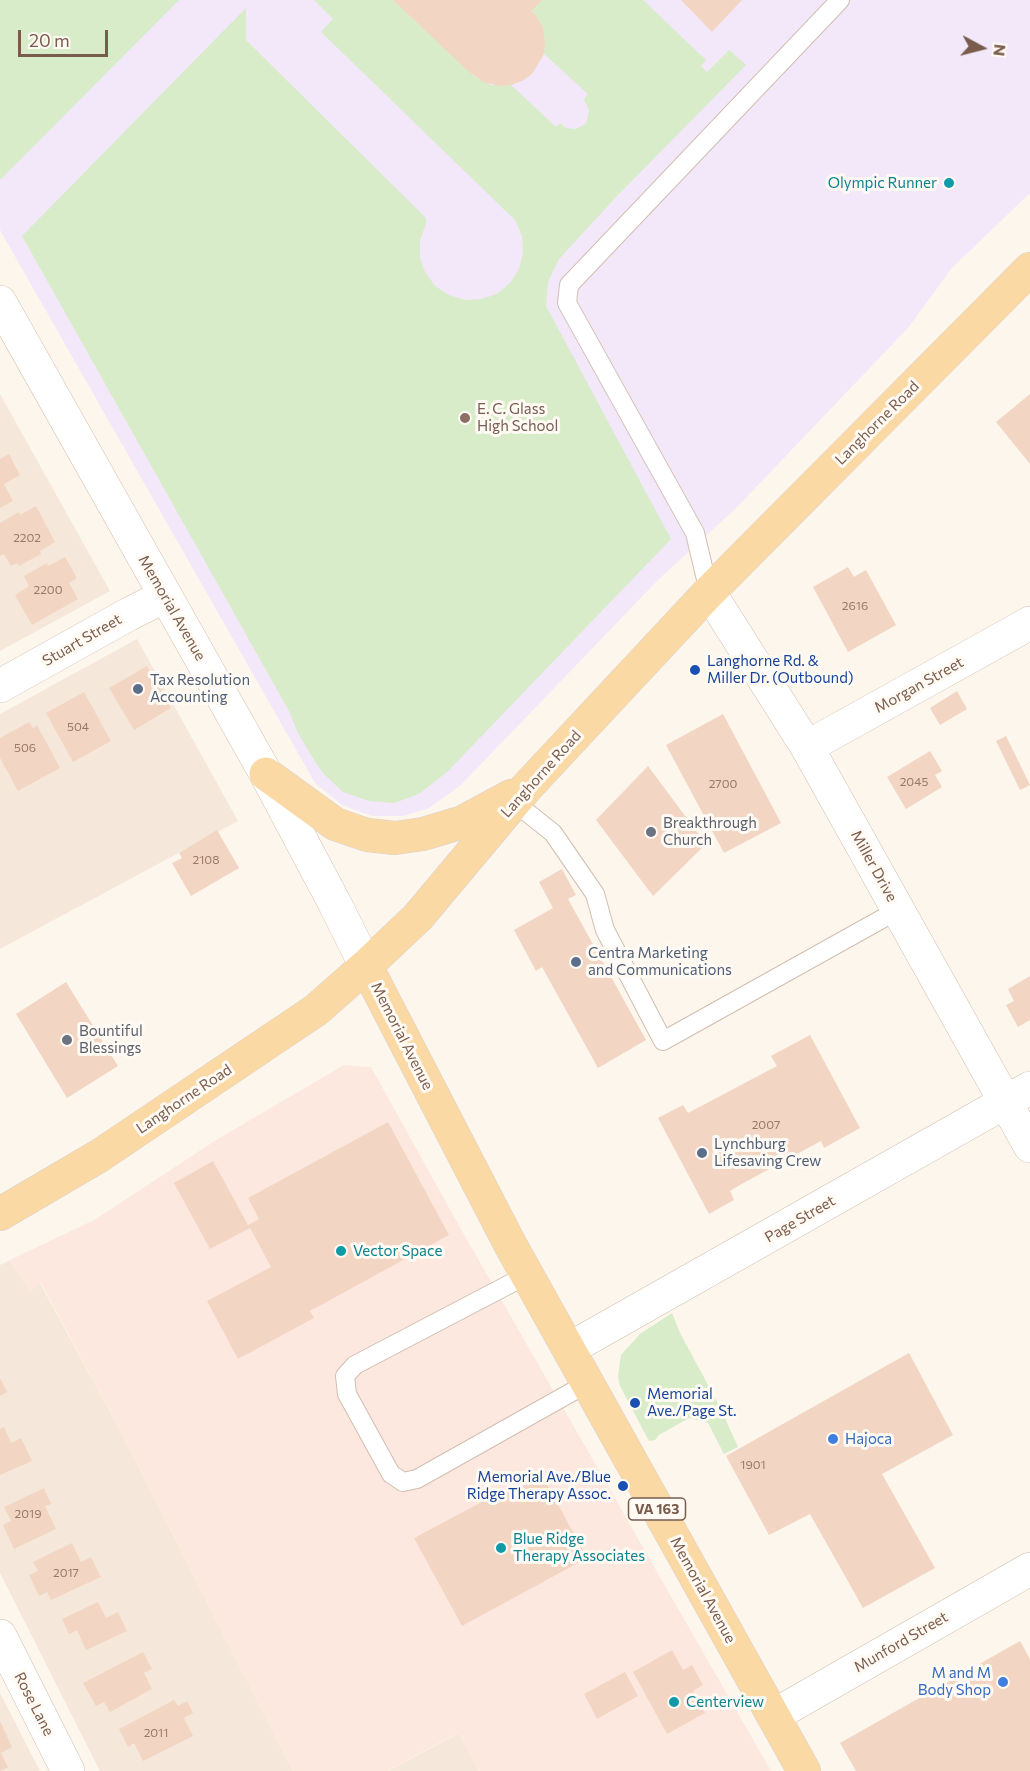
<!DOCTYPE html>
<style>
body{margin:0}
#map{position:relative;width:1030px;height:1771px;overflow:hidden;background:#fdf6ec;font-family:Commissioner,sans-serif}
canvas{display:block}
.north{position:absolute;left:952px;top:18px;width:60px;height:60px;-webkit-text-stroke:4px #fffaf3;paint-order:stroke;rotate:97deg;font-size:16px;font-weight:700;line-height:24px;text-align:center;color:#7a5c4d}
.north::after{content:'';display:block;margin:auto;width:21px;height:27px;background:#7a5c4d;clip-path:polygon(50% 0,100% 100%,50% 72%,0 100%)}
.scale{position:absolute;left:18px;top:30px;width:90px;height:27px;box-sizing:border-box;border:3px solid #7a5c4d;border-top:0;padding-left:8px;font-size:18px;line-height:21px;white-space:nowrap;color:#7a5c4d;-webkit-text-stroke:4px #fffaf3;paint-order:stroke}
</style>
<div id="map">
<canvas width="1030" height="1771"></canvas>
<div class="north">N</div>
<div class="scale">20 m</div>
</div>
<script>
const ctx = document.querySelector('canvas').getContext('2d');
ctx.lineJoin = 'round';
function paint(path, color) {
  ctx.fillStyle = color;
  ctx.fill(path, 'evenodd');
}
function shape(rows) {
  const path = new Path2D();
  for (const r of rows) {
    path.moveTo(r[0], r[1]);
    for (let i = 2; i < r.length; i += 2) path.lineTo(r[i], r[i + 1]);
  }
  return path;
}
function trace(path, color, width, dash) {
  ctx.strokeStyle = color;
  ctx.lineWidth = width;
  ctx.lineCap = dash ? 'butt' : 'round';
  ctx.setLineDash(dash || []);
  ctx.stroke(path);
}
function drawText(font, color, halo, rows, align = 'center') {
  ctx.font = font + ' Commissioner,sans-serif';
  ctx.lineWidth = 6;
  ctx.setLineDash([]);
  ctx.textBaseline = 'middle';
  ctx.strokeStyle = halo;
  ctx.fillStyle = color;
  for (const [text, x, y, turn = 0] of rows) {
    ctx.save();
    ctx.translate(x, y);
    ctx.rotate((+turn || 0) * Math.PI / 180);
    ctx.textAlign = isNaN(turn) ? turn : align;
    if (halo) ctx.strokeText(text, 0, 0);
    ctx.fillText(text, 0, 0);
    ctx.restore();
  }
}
const residential = shape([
 [0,394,110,591,0,651],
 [137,639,238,821,0,949,0,714],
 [10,1260,30,1291,40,1283,120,1430,293,1771,100,1771,0,1573,0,1265],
 [0,1693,40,1771,0,1771],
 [459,1733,479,1771,388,1771]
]);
const commercial = shape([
 [344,1065,371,1067,462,1231,771,1771,479,1771,458,1733,387,1771,293,1771,120,1430,41,1283,30,1291,10,1260,96,1219,216,1140]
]);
const education = shape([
 [0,0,1030,0,1030,193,952,268,908,328,737,507,657,581,461,785,429,808,403,816,372,816,342,805,315,783,0,230]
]);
const green = shape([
 [0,0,179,0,0,180],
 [314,0,393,0,475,77,491,85,511,85,556,127,560,123,566,128,575,129,586,124,589,110,584,99,588,94,544,54,545,42,543,28,536,15,527,6,534,0,643,0,706,60,701,66,707,72,729,50,746,65,618,195,559,259,548,282,546,306,671,539,448,771,419,794,394,803,369,801,343,792,323,773,314,760,298,733,289,711,22,236,246,8,246,40,426,218,426,224,420,240,420,257,425,272,435,286,449,295,465,300,481,299,497,294,510,283,519,269,523,253,522,236,515,220,321,32,333,19],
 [672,1313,680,1333,720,1407,738,1447,724,1454,708,1423,689,1418,659,1435,655,1440,649,1441,620,1386,618,1376,621,1355,640,1334]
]);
const building = shape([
 [393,0,542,0,531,11,536,15,543,28,545,42,544,54,532,74,522,81,511,85,500,86,483,82,468,71],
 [681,0,742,0,712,32],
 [1030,394,1030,464,996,422],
 [9,454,20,475,4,484,13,501,0,508,0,459],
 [36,506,55,542,40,551,41,554,19,566,17,563,11,566,4,554,0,556,0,523,19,512,20,515],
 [65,557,77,578,69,583,78,599,32,625,15,595,29,586,24,576,47,563,48,566],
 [848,567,854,577,866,570,896,625,848,652,813,587],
 [147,666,171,708,134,730,109,688],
 [957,691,967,709,940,725,930,708],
 [84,692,111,741,73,762,46,713],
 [723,714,781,823,724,853,666,745],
 [29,722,33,728,37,725,60,768,18,791,0,758,0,738],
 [1006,736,1030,785,1020,790,996,741],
 [930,751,942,771,935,775,942,787,906,809,887,777],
 [648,766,706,844,653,896,596,820],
 [217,830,239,868,191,896,172,863,182,858,179,853],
 [562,869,576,895,568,899,646,1040,598,1068,542,967,536,971,514,930,553,908,539,882],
 [1030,976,1030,1020,1018,1027,1006,1005,1014,1001,1008,989],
 [66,982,118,1066,67,1098,16,1014],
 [810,1035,860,1128,824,1148,821,1141,738,1186,730,1191,734,1200,709,1214,658,1118,683,1105,688,1113,777,1066,771,1056],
 [388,1122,449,1235,310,1311,314,1318,238,1359,207,1301,271,1267,250,1228,210,1249,174,1183,213,1161,248,1225,259,1219,248,1198],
 [909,1353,953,1435,882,1474,935,1568,863,1608,810,1514,769,1535,726,1456],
 [0,1378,7,1392,0,1396],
 [4,1427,11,1443,21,1438,32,1461,0,1475,0,1429],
 [540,1471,587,1558,462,1626,414,1538],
 [44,1488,51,1504,45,1506,56,1529,14,1549,3,1525,11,1521,4,1507],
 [72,1543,81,1562,91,1557,101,1577,51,1600,47,1592,39,1596,29,1575,38,1571,33,1562],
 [98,1602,106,1618,118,1612,127,1631,86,1650,77,1630,69,1634,62,1619],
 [1020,1641,1030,1659,1030,1771,856,1771,840,1743],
 [672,1650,683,1670,692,1665,703,1685,693,1691,705,1713,667,1734,633,1672],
 [143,1652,152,1669,144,1673,152,1689,110,1712,104,1702,96,1706,83,1683],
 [625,1672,638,1696,597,1719,584,1694],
 [174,1700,178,1706,187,1701,193,1713,184,1718,193,1736,143,1761,134,1743,128,1747,119,1729],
 [0,1721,12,1747,1,1753,8,1767,0,1771]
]);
const lane = shape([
 [709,592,695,533,567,303,569,285,840,0],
 [514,802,553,833,595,894,605,930,663,1041,898,910],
 [527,1275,355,1365,345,1376,347,1394,391,1474,403,1482,417,1479,588,1383]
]);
const street = shape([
 [709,592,807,747,1030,1146],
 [0,686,129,614,165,596],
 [807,747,1030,623],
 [569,1349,1030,1088],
 [0,1636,68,1771],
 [773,1716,1030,1569]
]);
const secondary = shape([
 [0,302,266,774,334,902,366,966]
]);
const primary = shape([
 [266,774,335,824,367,835,395,838,423,834,463,822,511,796],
 [366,966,511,1246,804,1771],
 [0,1214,99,1156,316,1010,366,966,418,917,526,788,709,592,1030,269]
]);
const markers = [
 [949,183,6,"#0f9aa8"],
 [465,418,6,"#8d6e63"],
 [695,670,6,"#1a4fb4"],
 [138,689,6,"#5c6f8a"],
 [651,832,6,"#6b7280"],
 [576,962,6,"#5c6f8a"],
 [67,1040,6,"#6b7280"],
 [702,1153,6,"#5c6f8a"],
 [341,1251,6,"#0f9aa8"],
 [635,1403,6,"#1a4fb4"],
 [833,1439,6,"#3f7fe0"],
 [623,1486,6,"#1a4fb4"],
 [501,1548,6,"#0f9aa8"],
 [1003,1682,6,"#3f7fe0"],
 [674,1702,6,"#0f9aa8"]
];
const numberNames = [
 ["2202",27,538],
 ["2200",48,590],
 ["2616",855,606],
 ["504",78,727],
 ["506",25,748],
 ["2045",914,782],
 ["2700",723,784],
 ["2108",206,860],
 ["2007",766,1125],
 ["1901",753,1465],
 ["2019",28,1514],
 ["2017",66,1573],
 ["2011",156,1733]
];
const shields = [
 [657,1509,57]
];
const shieldNames = [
 ["VA 163",657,1509]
];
const cultureNames = [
 ["Olympic Runner",937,183,"right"],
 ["Vector Space",353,1251],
 ["Blue Ridge",513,1539],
 ["Therapy Associates",513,1556],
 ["Centerview",686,1702]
];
const educationNames = [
 ["E. C. Glass",477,409],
 ["High School",477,426]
];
const streetNames = [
 ["Langhorne Road",877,423,-45],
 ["Memorial Avenue",172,608,60],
 ["Stuart Street",82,640,-30],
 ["Morgan Street",919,685,-29],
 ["Langhorne Road",541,774,-48],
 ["Miller Drive",874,866,61],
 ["Memorial Avenue",402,1036,63],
 ["Langhorne Road",184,1099,-34],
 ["Page Street",800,1219,-30],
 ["Memorial Avenue",703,1590,61],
 ["Munford Street",901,1642,-30],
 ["Rose Lane",34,1704,63]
];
const transitNames = [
 ["Langhorne Rd. &",707,661],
 ["Miller Dr. (Outbound)",707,678],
 ["Memorial",647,1394],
 ["Ave./Page St.",647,1411],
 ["Memorial Ave./Blue",611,1477,"right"],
 ["Ridge Therapy Assoc.",611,1494,"right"]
];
const serviceNames = [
 ["Tax Resolution",150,680],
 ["Accounting",150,697],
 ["Centra Marketing",588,953],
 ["and Communications",588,970],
 ["Lynchburg",714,1144],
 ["Lifesaving Crew",714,1161]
];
const worshipNames = [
 ["Breakthrough",663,823],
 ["Church",663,840],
 ["Bountiful",79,1031],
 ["Blessings",79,1048]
];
const shopNames = [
 ["Hajoca",845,1439],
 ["M and M",991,1673,"right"],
 ["Body Shop",991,1690,"right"]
];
paint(residential, '#f5e8da');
paint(commercial, '#fde8e0');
paint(education, '#f3e8fa');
paint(green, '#d8ecc9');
paint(building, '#f3d5c3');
trace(lane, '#d1beb0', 20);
trace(street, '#d1beb0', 34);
trace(secondary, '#d6c0b0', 34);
trace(primary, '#dad1cd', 34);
trace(lane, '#fff', 18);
trace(street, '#fff', 33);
trace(secondary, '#fff', 33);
trace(primary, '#fbd9a5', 33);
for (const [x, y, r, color] of markers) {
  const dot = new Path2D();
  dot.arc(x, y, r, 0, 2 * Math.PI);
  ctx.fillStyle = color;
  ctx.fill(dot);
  trace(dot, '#fffaf3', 2);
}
drawText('12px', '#987a6a', null, numberNames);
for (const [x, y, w] of shields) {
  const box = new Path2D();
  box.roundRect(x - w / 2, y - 11, w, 22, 4.5);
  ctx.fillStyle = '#fffaf3';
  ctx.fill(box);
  trace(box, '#7a5c4d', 1.5);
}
drawText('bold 14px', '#7a5c4d', null, shieldNames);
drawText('15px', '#0d838f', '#fffaf3', cultureNames, 'left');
drawText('15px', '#785e54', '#fffaf3', educationNames, 'left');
drawText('15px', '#7a5c4d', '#fffaf3', streetNames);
drawText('15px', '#164399', '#fffaf3', transitNames, 'left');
drawText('15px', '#4e5e75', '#fffaf3', serviceNames, 'left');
drawText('15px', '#5b616d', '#fffaf3', worshipNames, 'left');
drawText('15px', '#366cbe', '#fffaf3', shopNames, 'left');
</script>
